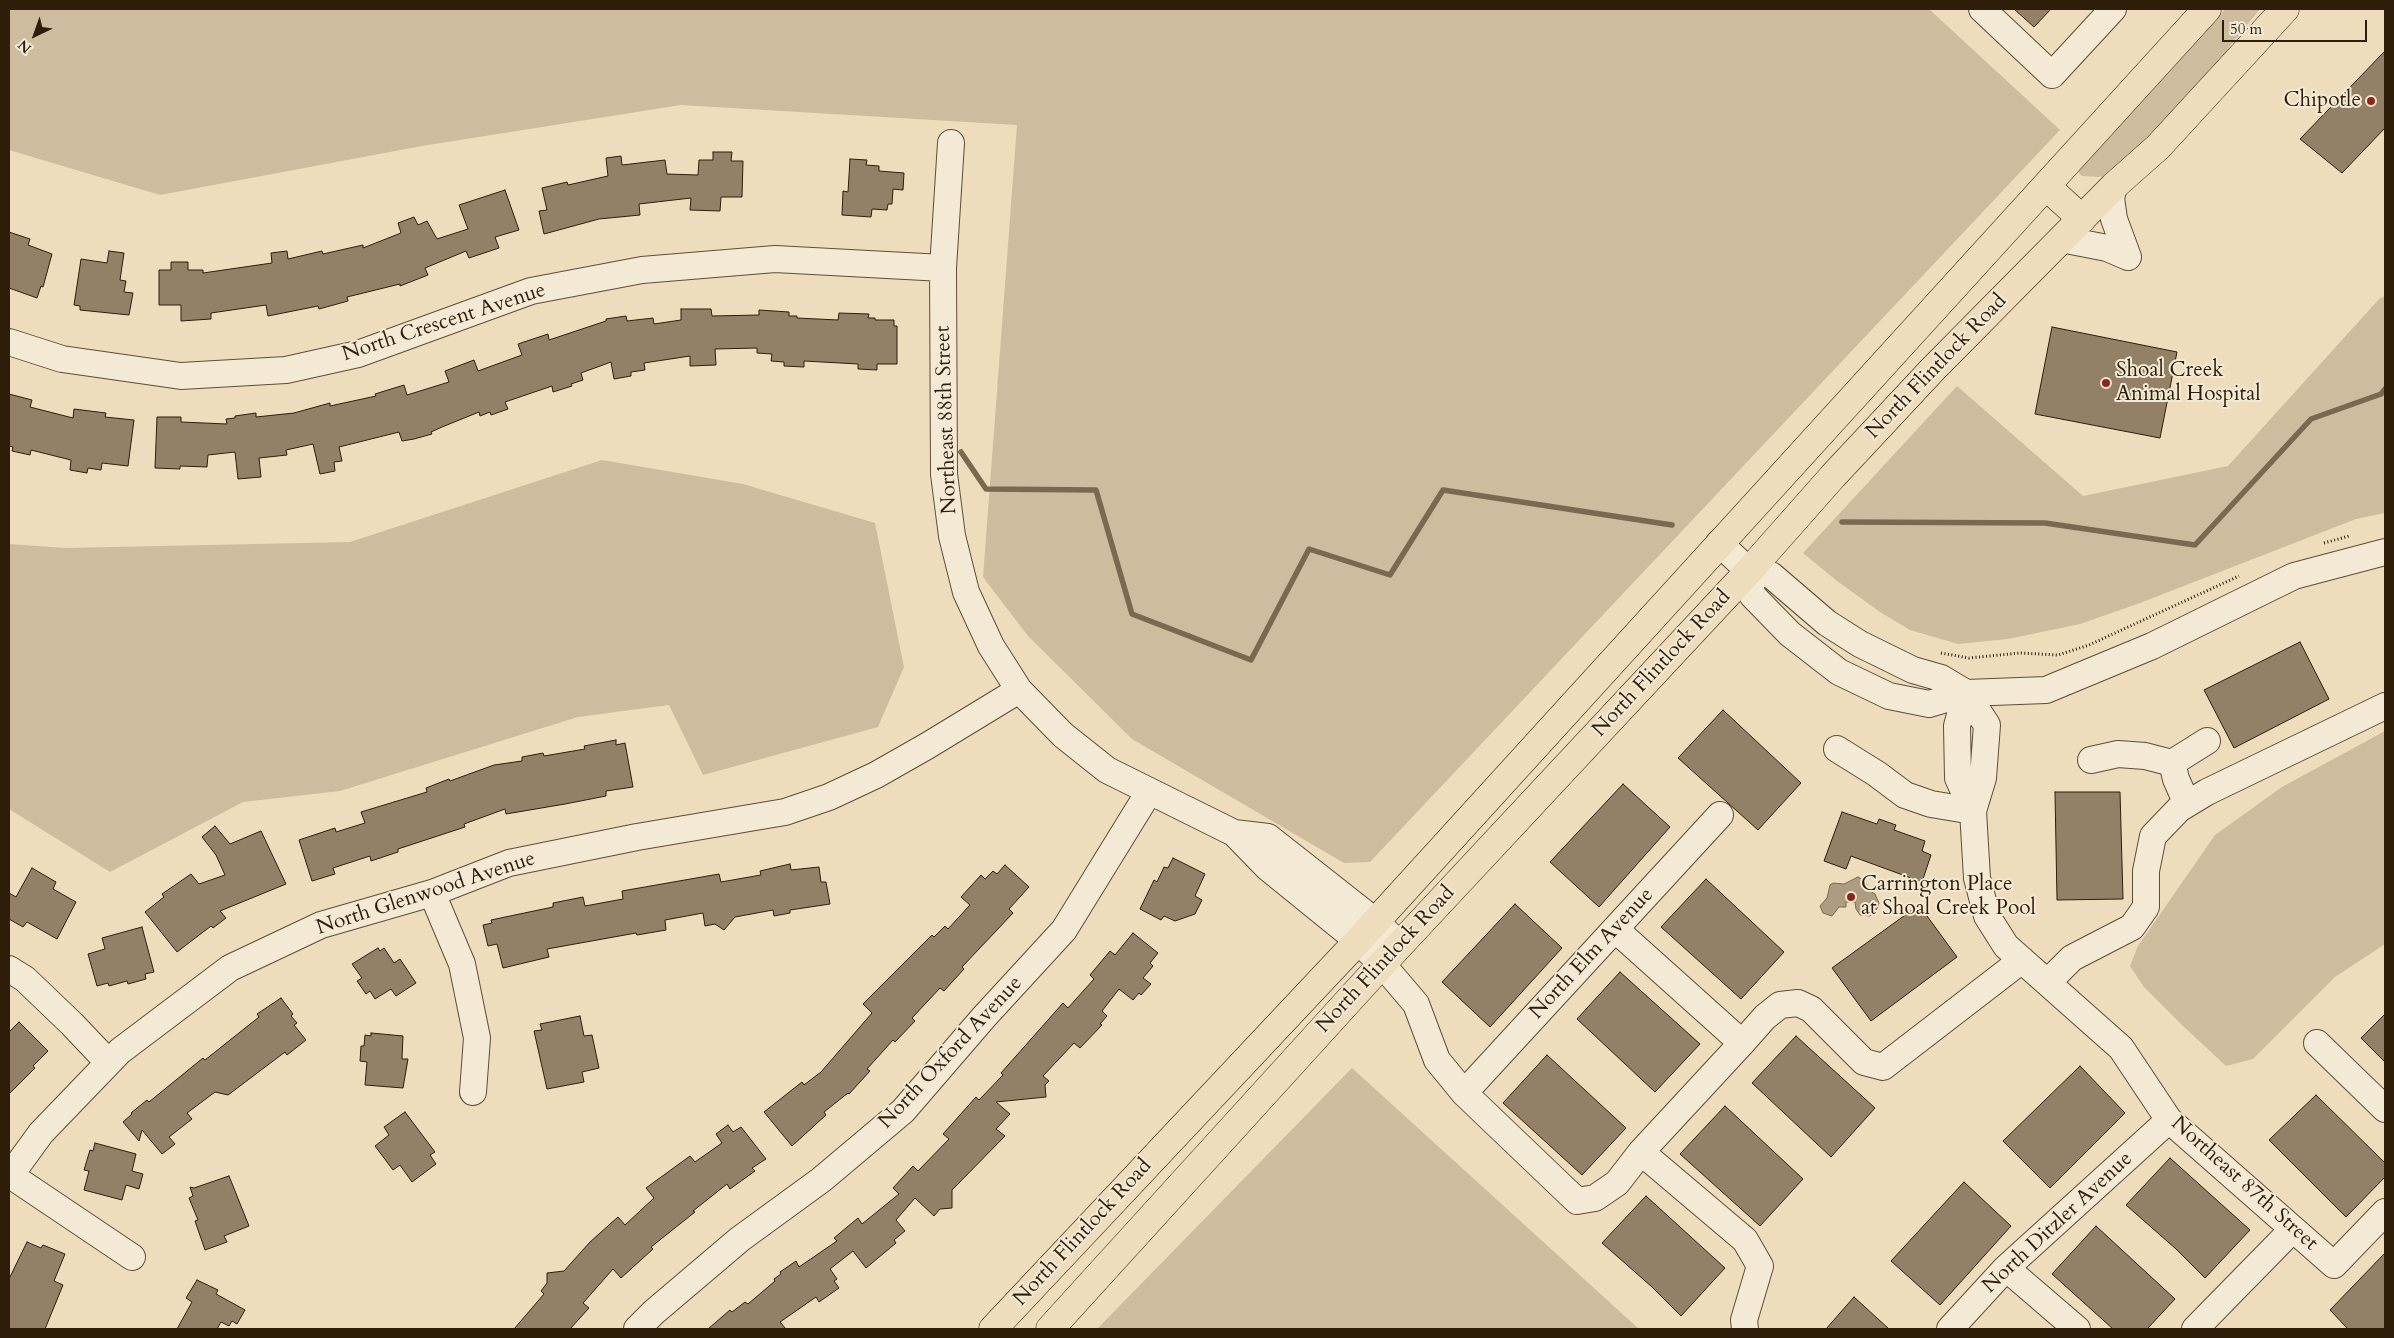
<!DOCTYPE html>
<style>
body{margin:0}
#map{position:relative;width:2394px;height:1338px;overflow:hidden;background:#eeddbd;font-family:Cardo,serif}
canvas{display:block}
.frame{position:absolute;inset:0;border:10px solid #2e1d09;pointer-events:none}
.north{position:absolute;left:10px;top:10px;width:50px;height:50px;-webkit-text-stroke:4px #f4e9d4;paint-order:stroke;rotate:222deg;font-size:14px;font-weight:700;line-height:20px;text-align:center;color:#2e1d09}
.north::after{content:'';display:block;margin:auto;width:18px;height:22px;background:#2e1d09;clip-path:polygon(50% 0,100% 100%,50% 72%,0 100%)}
.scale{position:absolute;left:2222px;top:20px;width:145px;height:22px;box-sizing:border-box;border:2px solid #2e1d09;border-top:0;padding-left:6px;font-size:15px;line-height:18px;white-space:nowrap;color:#2e1d09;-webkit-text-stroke:4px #f4e9d4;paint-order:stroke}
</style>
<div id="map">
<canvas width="2394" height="1338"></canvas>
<div class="frame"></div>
<div class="north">N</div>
<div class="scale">50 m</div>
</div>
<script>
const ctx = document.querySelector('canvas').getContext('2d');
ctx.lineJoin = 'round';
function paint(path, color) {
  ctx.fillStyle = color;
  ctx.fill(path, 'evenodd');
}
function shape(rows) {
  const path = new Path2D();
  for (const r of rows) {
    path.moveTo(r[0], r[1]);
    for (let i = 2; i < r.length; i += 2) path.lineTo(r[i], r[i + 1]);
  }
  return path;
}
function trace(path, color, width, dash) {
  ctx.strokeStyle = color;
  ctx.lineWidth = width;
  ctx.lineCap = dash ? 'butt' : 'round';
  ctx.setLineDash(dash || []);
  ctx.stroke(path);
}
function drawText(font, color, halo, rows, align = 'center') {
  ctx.font = font + ' Cardo,serif';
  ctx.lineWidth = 4;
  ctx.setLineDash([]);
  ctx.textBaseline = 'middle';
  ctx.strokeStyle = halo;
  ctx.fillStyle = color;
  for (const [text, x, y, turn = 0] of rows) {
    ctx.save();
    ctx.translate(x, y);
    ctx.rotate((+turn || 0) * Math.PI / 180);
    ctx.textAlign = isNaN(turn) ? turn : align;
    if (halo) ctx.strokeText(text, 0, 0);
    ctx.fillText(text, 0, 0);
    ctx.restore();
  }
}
const green = shape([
 [9,9,1929,9,2060,130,1370,862,1344,863,1132,739,1028,636,983,577,1017,125,681,105,422,146,160,195,9,150],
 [2225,9,2260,9,2230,46,2216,71,2117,172,2099,177,2082,176,2079,173,2080,166],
 [2385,296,2385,513,2356,519,2140,603,2080,624,2008,639,1958,644,1910,630,1880,612,1837,581,1803,553,1957,386,2083,496,2228,466,2380,298],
 [602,460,743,484,875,523,904,667,878,727,703,775,669,705,578,717,340,791,243,802,110,872,9,809,9,544,66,548,350,542],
 [2385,731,2385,944,2335,977,2253,1059,2226,1066,2182,1025,2144,987,2130,966,2138,946,2215,835,2282,787],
 [1352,1068,1639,1329,1097,1329]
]);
const water = shape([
 [1858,877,1865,881,1870,891,1875,894,1879,903,1876,911,1870,916,1860,915,1856,909,1855,902,1846,902,1846,907,1839,907,1832,916,1823,913,1820,906,1827,898,1830,885,1833,883,1844,884,1858,877]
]);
const stream = shape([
 [961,452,986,489,1096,490,1132,614,1251,660,1309,549,1390,575,1443,490,1672,525],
 [1842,522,2045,523,2195,545,2311,419,2381,394,2385,389]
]);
const building = shape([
 [2014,9,2051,9,2034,27,2014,9],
 [2385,51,2385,128,2342,173,2300,139,2385,51],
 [713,152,732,152,731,161,743,161,742,197,721,197,720,211,690,210,691,198,639,204,640,215,599,219,544,234,539,211,547,210,542,188,567,182,568,185,608,176,606,158,621,156,622,165,665,160,667,174,698,175,699,160,713,160,713,152],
 [850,159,867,160,866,165,879,166,879,171,904,173,903,190,893,189,892,204,888,204,887,210,872,209,871,217,842,215,843,191,848,192,850,159],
 [505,190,519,230,495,237,499,248,469,258,466,251,425,268,428,275,400,286,400,284,347,297,348,301,319,309,318,306,268,316,266,305,211,313,211,319,181,321,181,305,159,305,159,270,171,270,171,262,188,262,188,270,203,270,203,273,272,263,271,253,287,251,288,259,322,251,323,254,363,245,363,248,401,233,398,223,414,217,418,225,427,221,437,239,468,229,459,205,505,190],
 [9,232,30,239,28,245,52,254,43,287,41,286,37,298,9,288,9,232],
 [109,251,124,253,120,280,126,281,124,292,133,293,129,315,80,310,80,306,74,305,81,259,107,263,109,251],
 [681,309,711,309,712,316,759,315,759,310,789,312,789,316,797,316,797,318,838,320,839,313,869,314,868,318,875,318,875,320,894,320,894,326,897,326,897,364,877,364,877,370,858,369,858,364,804,361,804,367,784,366,784,362,771,361,772,354,757,353,757,348,715,349,716,365,690,366,690,356,644,363,645,370,631,372,631,376,614,379,611,362,581,373,583,380,571,384,572,386,553,392,552,386,505,402,508,409,491,415,490,412,480,416,479,412,442,427,431,432,432,434,414,439,402,441,399,432,339,447,342,461,334,462,335,471,320,474,313,444,286,450,287,455,259,458,261,477,238,479,235,452,208,455,207,467,180,466,180,469,155,468,157,417,181,417,181,422,227,424,226,419,235,418,235,416,256,413,256,417,294,413,330,403,330,406,376,396,375,394,404,385,407,395,449,382,445,371,474,360,478,371,522,355,518,344,548,334,549,340,606,321,606,319,626,316,627,321,653,318,654,324,681,320,681,309],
 [2052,327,2177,352,2160,438,2035,414,2052,327],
 [9,394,32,400,30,407,73,418,74,409,106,413,105,417,134,420,128,466,102,463,101,470,88,468,87,473,70,470,71,460,31,450,30,455,12,451,13,447,9,446,9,394],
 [2300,642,2329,699,2234,748,2204,690,2300,642],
 [1723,710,1801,783,1758,830,1678,758,1723,710],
 [616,740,616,745,625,743,633,787,606,791,606,796,565,804,506,814,505,809,464,824,465,827,398,849,398,852,371,861,370,856,333,868,335,874,312,881,299,840,335,828,336,832,365,823,361,812,427,792,426,788,449,779,450,781,494,765,522,761,522,757,543,753,544,756,585,749,584,746,616,740],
 [1623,784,1670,827,1599,907,1550,862,1623,784],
 [2055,792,2120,792,2123,899,2057,900,2055,792],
 [1842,812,1877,824,1879,819,1896,825,1894,830,1925,841,1922,851,1931,855,1922,882,1851,856,1846,869,1824,861,1842,812],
 [215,826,230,844,261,831,286,884,220,911,226,918,213,928,211,926,177,952,145,912,164,897,162,894,191,874,199,884,225,875,216,855,202,837,215,826],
 [1173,858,1205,874,1195,896,1202,900,1195,914,1175,921,1164,916,1161,920,1140,909,1154,880,1157,882,1164,867,1168,868,1173,858],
 [790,864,791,870,819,867,821,882,826,882,830,904,790,910,790,913,774,916,773,910,735,917,724,930,715,924,705,926,703,913,665,920,666,930,637,935,636,933,547,949,549,957,503,968,497,944,488,946,483,925,492,923,491,920,553,907,553,903,583,897,585,906,623,899,622,891,719,874,721,882,761,875,760,871,790,864],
 [1005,865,1029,887,1009,909,1013,913,962,967,964,969,944,991,940,988,912,1018,915,1021,895,1042,893,1040,867,1069,870,1071,849,1094,848,1093,824,1112,826,1115,792,1146,764,1112,802,1082,804,1085,821,1072,872,1013,863,1004,932,935,934,937,945,926,948,929,970,905,961,897,981,875,985,879,993,871,997,874,1005,865],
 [32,868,56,882,53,889,76,902,57,939,27,922,23,927,9,919,9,893,16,897,32,868],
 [1706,879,1784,952,1741,999,1661,927,1706,879],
 [1515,904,1562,948,1490,1027,1442,982,1515,904],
 [1919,905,1957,957,1871,1021,1832,968,1919,905],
 [142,927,154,972,145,974,146,979,128,984,127,981,109,986,108,983,97,986,88,954,105,949,102,938,142,927],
 [1133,933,1158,953,1150,963,1153,966,1143,978,1151,984,1141,995,1139,993,1133,1000,1119,989,1102,1011,1107,1016,1100,1024,1102,1025,1080,1048,1074,1043,1043,1076,1049,1081,1045,1085,1046,1097,996,1102,1010,1114,996,1129,1005,1136,952,1190,952,1208,940,1209,934,1216,915,1198,896,1220,905,1231,894,1240,896,1243,866,1268,853,1251,830,1269,837,1279,834,1281,839,1288,819,1302,816,1297,780,1322,786,1329,708,1329,730,1310,732,1312,745,1302,748,1304,775,1281,774,1279,781,1274,780,1272,796,1261,799,1267,837,1241,834,1238,858,1218,862,1224,899,1194,893,1188,913,1166,918,1171,949,1139,943,1134,976,1097,979,1100,1003,1075,1001,1073,1063,1003,1068,1008,1094,979,1090,975,1110,951,1115,955,1133,933],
 [378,948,380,951,384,948,394,963,400,959,416,983,396,996,391,989,375,999,370,991,366,994,357,981,362,978,352,964,378,948],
 [1620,972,1700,1044,1655,1092,1577,1019,1620,972],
 [281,998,293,1014,291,1016,297,1023,294,1025,306,1040,287,1055,285,1052,228,1095,215,1092,187,1113,192,1119,169,1137,175,1144,162,1154,142,1130,139,1141,123,1122,132,1114,131,1113,147,1100,149,1102,203,1058,205,1060,259,1017,257,1014,281,998],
 [2385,1014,2385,1062,2361,1038,2385,1014],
 [580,1016,584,1036,592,1035,599,1068,582,1072,584,1082,547,1089,534,1031,542,1030,540,1024,580,1016],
 [19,1022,48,1051,33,1066,35,1068,9,1094,9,1032,19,1022],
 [371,1033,403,1036,402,1059,408,1059,403,1088,365,1085,367,1062,360,1061,361,1046,364,1046,365,1035,371,1036,371,1033],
 [1796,1036,1875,1108,1831,1157,1752,1083,1796,1036],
 [1547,1055,1626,1128,1582,1175,1503,1103,1547,1055],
 [2080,1066,2125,1113,2050,1188,2003,1141,2080,1066],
 [2316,1095,2385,1163,2385,1177,2346,1217,2269,1140,2316,1095],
 [1725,1106,1803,1179,1760,1226,1680,1154,1725,1106],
 [405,1112,435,1152,430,1155,436,1164,412,1182,400,1165,393,1170,375,1146,389,1135,384,1127,405,1112],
 [728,1125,733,1132,741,1127,766,1159,752,1168,755,1171,730,1189,727,1184,693,1211,695,1212,651,1247,653,1249,621,1278,613,1269,583,1303,589,1308,570,1329,514,1329,544,1294,541,1291,547,1283,547,1273,564,1271,590,1242,618,1217,625,1225,654,1198,646,1188,690,1156,695,1162,722,1143,716,1134,728,1125],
 [95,1143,136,1154,132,1171,143,1174,139,1189,126,1185,122,1200,84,1190,89,1171,84,1170,90,1150,93,1151,95,1143],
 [2170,1158,2250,1230,2205,1278,2176,1249,2126,1205,2170,1158],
 [229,1176,249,1226,224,1236,227,1242,205,1250,195,1221,198,1220,189,1198,193,1196,190,1187,194,1188,229,1176],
 [1964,1182,2011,1226,1940,1305,1891,1261,1964,1182],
 [1646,1196,1725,1268,1681,1316,1652,1287,1602,1243,1646,1196],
 [2096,1226,2175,1299,2147,1329,2113,1329,2052,1274,2096,1226],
 [27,1242,41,1248,43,1245,65,1254,54,1281,63,1285,45,1329,9,1329,9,1279,27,1242],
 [2385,1253,2385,1329,2348,1329,2330,1310,2385,1253],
 [197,1280,218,1290,216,1294,245,1310,237,1324,232,1321,229,1326,221,1322,217,1329,177,1329,192,1302,186,1298,197,1280],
 [1854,1297,1889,1329,1826,1329,1854,1297]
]);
const path = shape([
 [2324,543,2349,536],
 [1941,653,1969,658,2020,653,2058,655,2089,645,2239,576]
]);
const minor = shape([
 [1982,9,2052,75,2113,9],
 [951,143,943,268,944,474,952,536,966,592,991,646,1019,690,1063,735,1107,770,1234,833,1268,837,1376,922,1400,945],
 [2114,186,2111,198,2114,219,2128,257],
 [2061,239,2107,248,2128,257],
 [9,342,62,359,181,376,286,370,358,354,531,291,642,270,775,259,943,268],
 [1719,543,1749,571,1771,575,1827,623,1860,644,1913,670,1941,678,1966,693,1987,725,1983,778,1973,811],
 [1749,571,1752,595,1790,634,1839,672,1889,696,1929,704,1966,693,2046,690,2152,646,2294,576,2385,552],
 [1966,693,1957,726,1958,778,1973,811,1977,878,1987,916,2006,946,2121,1048,2169,1120,2334,1265,2385,1212],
 [1837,749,1877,774,1905,795,1931,804,1973,811],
 [2091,760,2118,754,2145,756,2172,763],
 [2187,804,2176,779,2172,763,2207,741],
 [1234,833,1268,868,1358,941,1382,964,1416,1004,1437,1060,1464,1093,1577,1201,1595,1198,1617,1183,1641,1152,1742,1043,1765,1017,1780,1005,1798,1003,1811,1009,1864,1062,1883,1067,2022,960],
 [432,893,462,964,477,1038,473,1092],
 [1615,929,1742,1043],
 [9,969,25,979,72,1024,108,1062],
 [2048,982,2072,958,2132,927,2146,907,2146,871,2153,836,2179,809,2207,792,2385,706],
 [2317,1043,2385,1109],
 [1464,1093,1720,815],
 [1641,1152,1745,1240,1760,1266,1744,1320,1745,1329],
 [10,1175,132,1257],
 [9,1177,41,1133,120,1051,230,968,321,925,432,893,509,863,637,837,785,812,829,797,876,775,927,746,1019,690],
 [2006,1268,2077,1329],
 [637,1329,654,1312,740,1239,821,1180,903,1111,984,1017,1064,930,1149,792],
 [1950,1329,2006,1268,2169,1120],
 [2195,1329,2293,1229]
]);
const major = shape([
 [2046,186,2082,219],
 [993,1329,1358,941,2207,9],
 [1050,1329,1382,964,1749,571,1833,476,1933,369,2114,186,2158,147,2285,9]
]);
const markers = [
 [2371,101,5,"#8f2418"],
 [2106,383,5,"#8f2418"],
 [1851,897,5,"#8f2418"]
];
const poiNames = [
 ["Chipotle",2361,101,"right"],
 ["Shoal Creek",2116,371],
 ["Animal Hospital",2116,395],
 ["Carrington Place",1861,885],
 ["at Shoal Creek Pool",1861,909]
];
const streetNames = [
 ["North Crescent Avenue",444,323,-18],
 ["North Flintlock Road",1937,367,-46],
 ["Northeast 88th Street",947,420,-92],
 ["North Flintlock Road",1662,664,-47],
 ["North Glenwood Avenue",426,894,-18],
 ["North Elm Avenue",1592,954,-47],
 ["North Flintlock Road",1386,960,-47],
 ["North Oxford Avenue",951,1053,-47],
 ["Northeast 87th Street",2244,1184,42],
 ["North Ditzler Avenue",2058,1223,-43],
 ["North Flintlock Road",1083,1233,-47]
];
paint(green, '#cdbc9e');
paint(water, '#ad9c80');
trace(water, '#7a6950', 1);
trace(stream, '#7a6950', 5.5);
paint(building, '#928167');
trace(building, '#2e1d09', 1);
trace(minor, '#5e4d36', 28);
trace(major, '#2e1d09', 29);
trace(path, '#2e1d09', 3, [1, 2.5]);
trace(minor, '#f4e9d4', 26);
trace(major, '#eeddbd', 28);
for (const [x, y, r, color] of markers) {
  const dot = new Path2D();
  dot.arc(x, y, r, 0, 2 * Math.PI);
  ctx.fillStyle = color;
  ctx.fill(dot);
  trace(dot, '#f4e9d4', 2);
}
drawText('21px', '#2e1d09', '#f4e9d4', poiNames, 'left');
drawText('21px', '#2e1d09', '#f4e9d4', streetNames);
</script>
